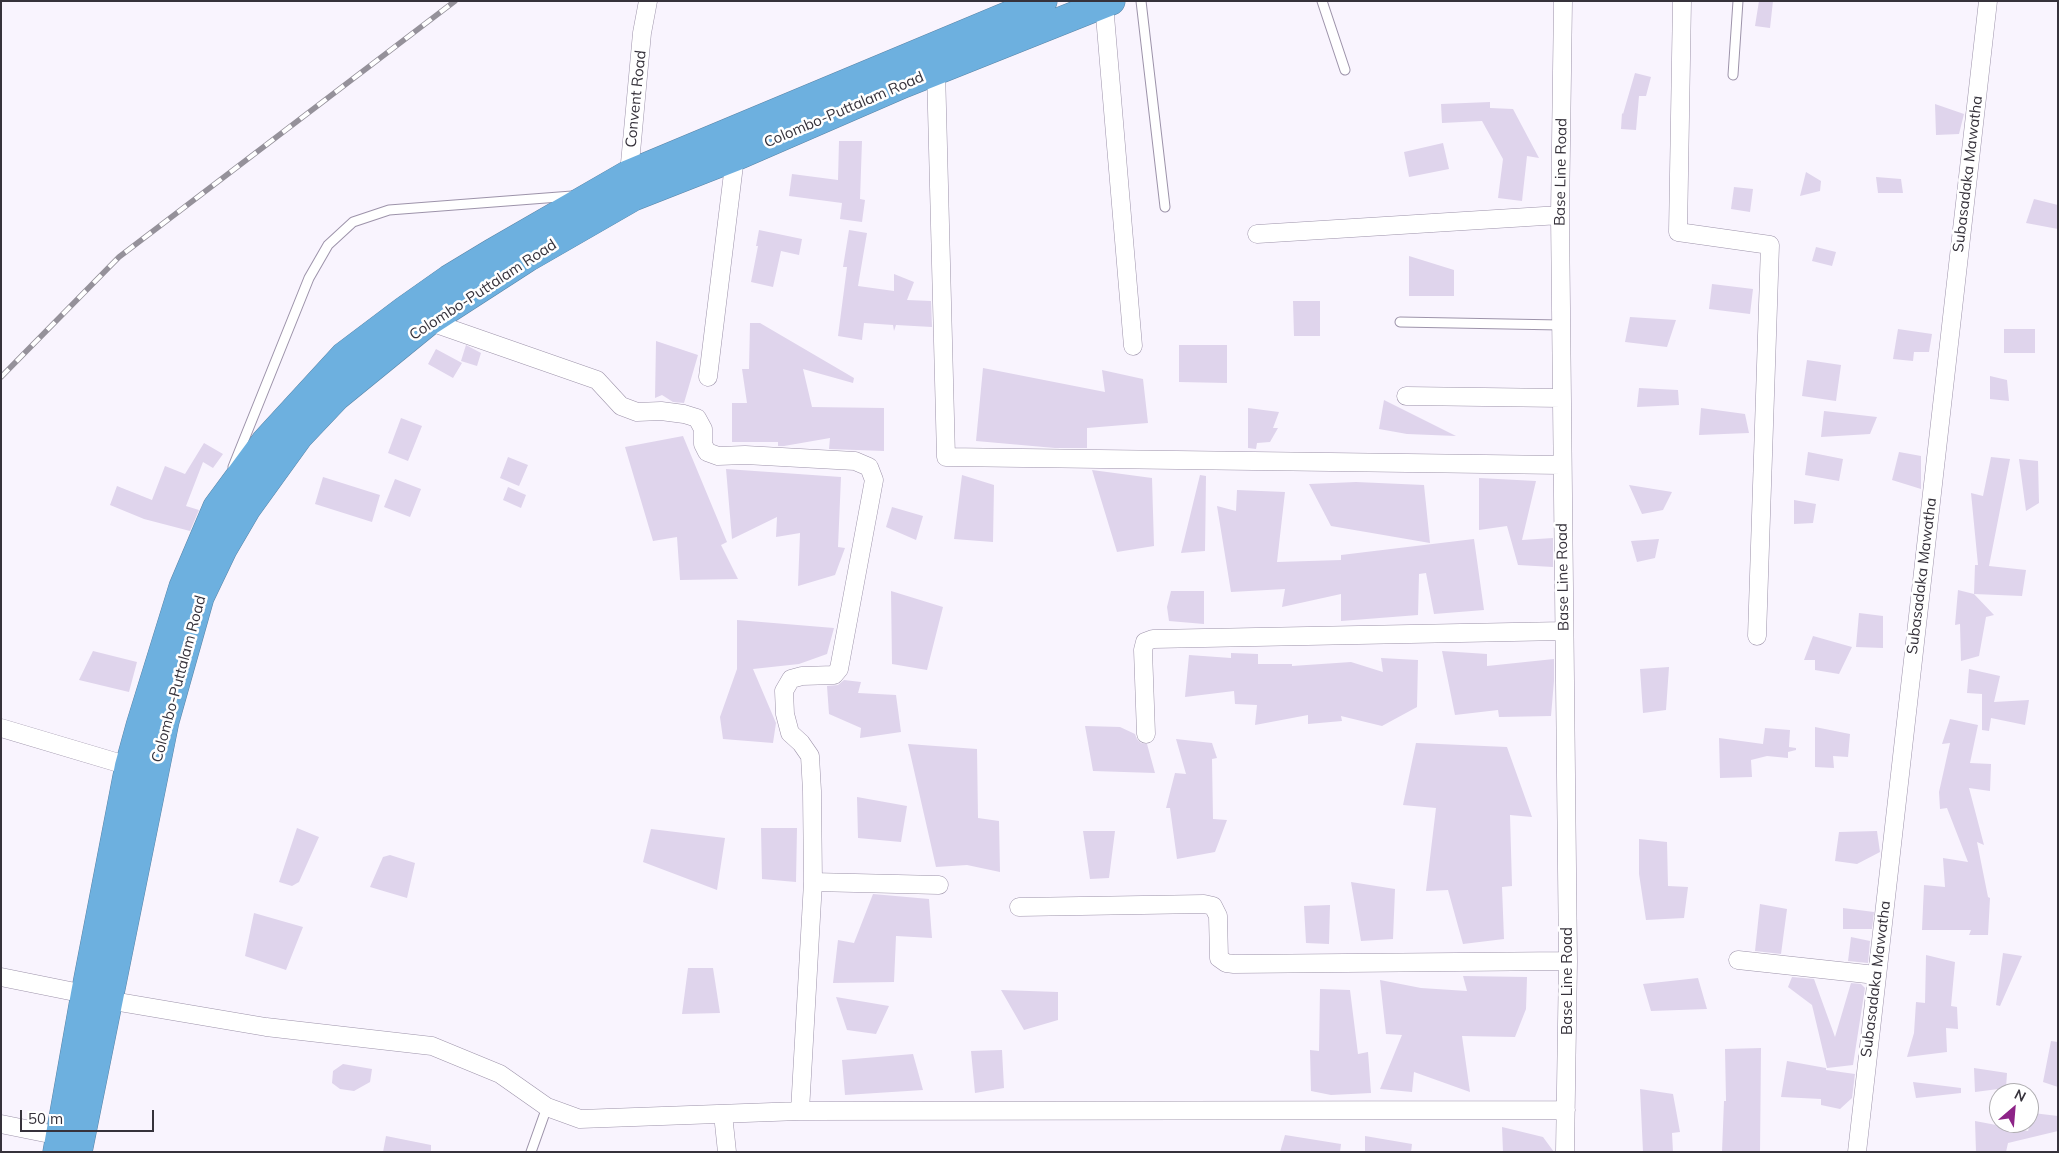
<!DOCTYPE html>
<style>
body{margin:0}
#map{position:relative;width:2059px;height:1153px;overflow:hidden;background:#f9f4fe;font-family:Mulish,sans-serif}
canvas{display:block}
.frame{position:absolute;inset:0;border:2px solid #36323b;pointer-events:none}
.north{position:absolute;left:1989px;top:1083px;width:50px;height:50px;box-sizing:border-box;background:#fff;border:1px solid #afadb1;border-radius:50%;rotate:27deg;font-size:14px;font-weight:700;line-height:20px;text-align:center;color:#36323b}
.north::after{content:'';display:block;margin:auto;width:18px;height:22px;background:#8d2387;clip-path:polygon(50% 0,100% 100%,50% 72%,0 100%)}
.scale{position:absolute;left:20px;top:1110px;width:134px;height:22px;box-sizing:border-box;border:2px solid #36323b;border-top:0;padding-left:6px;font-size:15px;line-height:18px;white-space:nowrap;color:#36323b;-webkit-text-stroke:4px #fff;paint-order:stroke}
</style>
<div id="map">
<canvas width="2059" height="1153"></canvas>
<div class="frame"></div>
<div class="north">N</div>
<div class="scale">50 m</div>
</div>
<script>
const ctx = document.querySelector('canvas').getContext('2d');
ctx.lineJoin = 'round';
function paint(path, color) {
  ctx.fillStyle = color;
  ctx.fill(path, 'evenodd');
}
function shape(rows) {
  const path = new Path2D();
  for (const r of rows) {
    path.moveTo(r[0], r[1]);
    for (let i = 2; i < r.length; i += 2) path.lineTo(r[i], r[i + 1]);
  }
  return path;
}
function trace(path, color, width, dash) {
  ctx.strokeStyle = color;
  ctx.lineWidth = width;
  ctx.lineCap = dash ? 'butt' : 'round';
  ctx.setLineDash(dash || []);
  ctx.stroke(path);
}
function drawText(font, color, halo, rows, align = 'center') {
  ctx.font = font + ' Mulish,sans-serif';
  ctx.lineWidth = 5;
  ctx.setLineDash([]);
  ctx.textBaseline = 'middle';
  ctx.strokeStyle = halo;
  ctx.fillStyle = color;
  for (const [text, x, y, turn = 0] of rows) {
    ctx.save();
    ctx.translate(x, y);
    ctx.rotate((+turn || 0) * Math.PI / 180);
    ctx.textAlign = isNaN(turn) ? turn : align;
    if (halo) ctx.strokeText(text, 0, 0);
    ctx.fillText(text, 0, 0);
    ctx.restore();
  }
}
const building = shape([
 [1759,1,1773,1,1770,28,1755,26],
 [1635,73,1651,77,1646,96,1639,96,1636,130,1621,129,1622,113,1623,114],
 [1490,102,1490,108,1513,109,1539,158,1527,156,1522,201,1498,198,1503,159,1482,121,1442,123,1441,104],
 [1935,104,1964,114,1959,134,1936,135],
 [839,141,862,141,860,199,865,200,862,222,840,219,842,203,789,196,792,174,838,180],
 [1443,143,1449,169,1409,177,1404,152],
 [1806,172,1821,181,1820,191,1800,196],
 [1876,177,1901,179,1903,193,1878,193],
 [1734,187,1753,189,1750,212,1731,209],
 [2034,199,2058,205,2058,229,2026,223],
 [759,230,802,239,799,255,781,251,773,287,751,282,758,246,756,246],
 [849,230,867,233,858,286,894,291,894,274,914,282,907,300,931,301,932,327,896,325,894,331,893,325,864,323,862,340,838,336,847,267,843,267],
 [1816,247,1836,252,1832,266,1812,261],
 [1409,256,1454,270,1454,296,1409,296],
 [1712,284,1753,289,1750,314,1709,309],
 [1293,301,1320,301,1320,336,1294,336],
 [1630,317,1676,320,1667,347,1625,342],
 [750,323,760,323,854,378,853,383,803,369,812,407,884,408,884,451,829,449,830,438,784,446,778,446,778,442,732,442,732,403,747,403,742,369,749,369],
 [1898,329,1932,334,1929,352,1914,352,1913,361,1893,359],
 [2004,329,2035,329,2035,353,2004,353],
 [656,341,698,355,684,403,673,402,662,395,655,398],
 [466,345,481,353,477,366,461,361],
 [1179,345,1227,345,1227,383,1179,382],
 [436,349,462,363,453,378,428,364],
 [1807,360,1841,365,1836,401,1802,396],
 [983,368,1105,392,1102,370,1143,379,1148,423,1087,428,1087,448,1055,448,976,441],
 [1990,376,2007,380,2009,401,1990,399],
 [1639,388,1678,390,1679,405,1637,407],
 [1384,400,1456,436,1407,434,1379,429],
 [1248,408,1279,412,1273,428,1278,428,1270,442,1257,443,1256,449,1248,448],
 [1701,408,1745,414,1749,433,1699,435],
 [1824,411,1877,417,1870,434,1821,437],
 [401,418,422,426,408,461,388,453],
 [683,436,727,542,721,545,738,579,680,580,677,537,653,541,625,447],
 [204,443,223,454,213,468,203,462,186,506,199,510,190,531,144,519,110,505,117,486,152,500,165,466,185,474],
 [1808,452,1843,459,1839,481,1805,475],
 [1899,452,1921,456,1921,489,1892,480],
 [508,457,528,465,519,486,500,478],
 [1991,457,2010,459,1989,566,2026,570,2022,596,1974,594,1975,565,1978,565,1971,493,1983,496],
 [2019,459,2038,461,2039,503,2026,511],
 [726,469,841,477,838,547,845,548,835,575,798,586,800,533,776,537,777,517,732,539],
 [1092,470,1152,478,1154,546,1117,552],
 [962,475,994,485,993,542,954,539],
 [1200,475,1206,476,1205,551,1181,553],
 [323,477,380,495,372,522,315,504],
 [1479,478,1536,481,1522,540,1553,538,1553,567,1518,565,1507,526,1479,530],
 [395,479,421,489,410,517,384,507],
 [1356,482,1424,485,1430,543,1331,526,1309,484],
 [1629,485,1672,492,1663,510,1642,514],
 [508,487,526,495,521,508,503,500],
 [1237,490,1285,492,1277,562,1341,560,1341,555,1474,539,1484,610,1434,614,1426,573,1419,574,1418,615,1341,621,1341,594,1282,607,1285,589,1231,592,1217,506,1236,511],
 [1794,500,1816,504,1813,523,1794,524],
 [892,507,923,516,916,540,886,527],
 [1659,539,1655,558,1637,562,1631,541],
 [1958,590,1974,594,1994,615,1986,617,1979,656,1961,661,1960,624,1955,625],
 [891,591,943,607,927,670,892,664],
 [1171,591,1204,591,1204,624,1169,621,1167,607],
 [1859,613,1883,616,1883,648,1856,647],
 [737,620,834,628,827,654,799,664,753,669,776,723,773,743,723,739,720,717,737,669],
 [1813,636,1852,647,1839,674,1815,670,1815,660,1804,660],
 [93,651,137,662,129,692,79,680],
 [1442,651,1487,654,1487,666,1554,659,1554,681,1551,716,1499,717,1498,710,1455,715],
 [1231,653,1258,654,1258,664,1292,664,1292,666,1351,662,1383,672,1381,658,1418,660,1417,707,1382,726,1341,716,1342,721,1308,724,1308,715,1255,725,1257,705,1235,704,1234,691,1185,697,1189,655,1231,658],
 [1669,667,1666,710,1643,713,1640,669],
 [1969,669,2000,676,1994,702,2029,700,2025,725,1991,718,1989,731,1982,730,1982,694,1967,693],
 [844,680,861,682,858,693,896,695,901,732,860,738,861,728,829,714,827,686,838,685],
 [1950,719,1978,725,1970,763,1991,764,1990,791,1969,788,1984,845,1977,842,1988,897,1990,898,1988,935,1969,935,1971,930,1922,930,1924,885,1945,887,1943,858,1968,862,1947,808,1940,809,1939,792,1950,743,1942,744],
 [1085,726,1120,727,1135,734,1137,739,1141,743,1147,744,1155,773,1093,771],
 [1815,727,1850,734,1848,757,1833,756,1834,768,1815,767],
 [1765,728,1790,730,1789,747,1796,748,1796,750,1788,752,1788,758,1767,756,1751,760,1752,777,1720,778,1719,738,1763,744],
 [1176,739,1212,743,1217,758,1212,759,1213,819,1227,820,1215,852,1177,859,1170,808,1166,808,1175,773,1186,774],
 [1416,743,1507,747,1532,817,1510,815,1512,886,1502,887,1504,939,1463,944,1448,890,1426,891,1436,808,1403,805],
 [908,744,977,749,978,818,999,821,1000,872,967,865,936,867],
 [857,797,907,806,901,842,858,838],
 [297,828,319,837,299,882,292,886,279,882],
 [761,828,797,828,796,882,762,879],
 [651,829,725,838,717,890,643,862],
 [1083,831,1115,831,1109,878,1090,879],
 [1877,831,1880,852,1857,864,1835,861,1839,832],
 [1639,839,1667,842,1668,886,1688,887,1684,918,1646,920,1639,874],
 [390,855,415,863,407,898,370,887,383,857],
 [1351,882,1395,889,1393,939,1361,941],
 [873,894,929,899,932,938,896,936,894,982,833,983,838,940,854,943],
 [1760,904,1787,909,1781,954,1755,951],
 [1330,905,1329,944,1306,943,1304,906],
 [1843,908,1874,912,1872,929,1843,929],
 [254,913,303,927,286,970,245,956],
 [1851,937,1870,941,1868,963,1848,961],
 [2003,953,2022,956,2000,1006,1996,1005],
 [1926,955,1955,962,1951,1006,1957,1007,1958,1029,1946,1028,1947,1052,1907,1057,1914,1033,1916,1002,1925,1003],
 [688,968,713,968,720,1013,682,1014],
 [1463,976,1527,977,1526,1009,1515,1037,1462,1036,1470,1092,1414,1072,1412,1092,1380,1089,1402,1035,1386,1034,1380,980,1421,988,1467,991],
 [1792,977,1814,979,1835,1037,1851,983,1861,984,1865,988,1853,1065,1827,1068,1812,1005,1788,987],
 [1698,978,1707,1009,1651,1011,1643,984],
 [1320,989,1350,990,1358,1054,1368,1052,1371,1093,1331,1095,1311,1091,1310,1050,1319,1051],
 [1001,990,1058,992,1058,1020,1024,1030],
 [836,997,889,1006,876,1034,847,1030],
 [2051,1041,2058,1042,2058,1087,2043,1082],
 [1761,1048,1760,1152,1722,1152,1724,1101,1726,1101,1725,1049],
 [1002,1050,1004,1088,975,1093,971,1051],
 [913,1054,923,1090,845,1095,842,1060],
 [1787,1061,1826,1068,1826,1070,1855,1074,1852,1098,1840,1109,1821,1105,1821,1099,1781,1097],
 [343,1064,372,1069,370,1082,354,1091,340,1089,332,1083,333,1071],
 [1974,1068,2007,1073,2006,1088,1975,1092],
 [1913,1082,1961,1088,1961,1093,1916,1098],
 [1640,1089,1673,1094,1680,1132,1672,1133,1673,1152,1643,1152],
 [2033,1113,2058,1116,2058,1131,2008,1143,2006,1152,1976,1152,1975,1121,2028,1131],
 [1502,1127,1543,1137,1554,1152,1503,1152],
 [1285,1135,1341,1144,1340,1152,1280,1152],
 [386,1136,431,1145,431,1152,383,1152],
 [1365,1136,1412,1144,1411,1152,1365,1152]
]);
const lane = shape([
 [1141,1,1165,207],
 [1322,1,1345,70],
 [1733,75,1738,1],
 [1400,322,1560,325],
 [233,467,309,278,328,245,353,222,389,210,572,196],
 [531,1152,547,1107]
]);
const street = shape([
 [1563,1,1560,215,1568,961,1565,1152],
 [1682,1,1678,232,1770,245,1757,636],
 [1104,4,1133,346],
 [936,70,946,457,1561,465],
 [630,182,629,174,642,33,648,1],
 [1257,234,1560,215],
 [422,319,597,380,621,406,637,412,661,411,684,414,697,418,703,429,703,444,707,452,718,456,745,455,855,461,869,467,874,480,839,669,834,675,802,676,791,679,784,691,785,714,790,733,801,743,810,756,812,791,813,882,800,1111],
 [708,377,735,157],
 [1406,396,1561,398],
 [1,728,129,766],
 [1146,734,1143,650,1145,642,1153,639,1564,631],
 [813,882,939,885],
 [1019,907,1204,904,1213,906,1218,916,1219,958,1226,963,1234,964,1568,961],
 [1738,960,1876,975],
 [1,977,85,994],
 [107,1000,266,1027,432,1046,500,1074,547,1107,580,1119,800,1111,1566,1110],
 [723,1114,727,1152],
 [1,1124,60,1136],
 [1857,1152,1988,1]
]);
const highway = shape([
 [57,1152,85,994,129,766,140,726,183,587,217,507,265,442,344,356,405,310,449,279,492,253,629,174,1043,1],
 [78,1152,165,721,200,597,223,549,247,508,299,436,336,397,428,322,527,258,633,197,735,157,903,84,1111,1]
]);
const rail = shape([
 [1,377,119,257,455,1]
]);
const streetNames = [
 ["Convent Road",636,99,-84],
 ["Colombo-Puttalam Road",844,110,-23],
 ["Base Line Road",1561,172,-89],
 ["Subasadaka Mawatha",1968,174,-83],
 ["Colombo-Puttalam Road",483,290,-33],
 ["Subasadaka Mawatha",1922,576,-83],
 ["Base Line Road",1563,577,-91],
 ["Colombo-Puttalam Road",179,679,-75],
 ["Subasadaka Mawatha",1876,979,-83],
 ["Base Line Road",1567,981,-90]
];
paint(building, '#dfd4ec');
trace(lane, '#9d93aa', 11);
trace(street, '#9d93aa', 19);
trace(highway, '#5a84a6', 29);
trace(lane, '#fff', 9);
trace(street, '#fff', 18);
trace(highway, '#6db0df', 28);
trace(rail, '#95919a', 5.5);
trace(rail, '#fff', 4, [11]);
drawText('15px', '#36323b', '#fff', streetNames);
</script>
